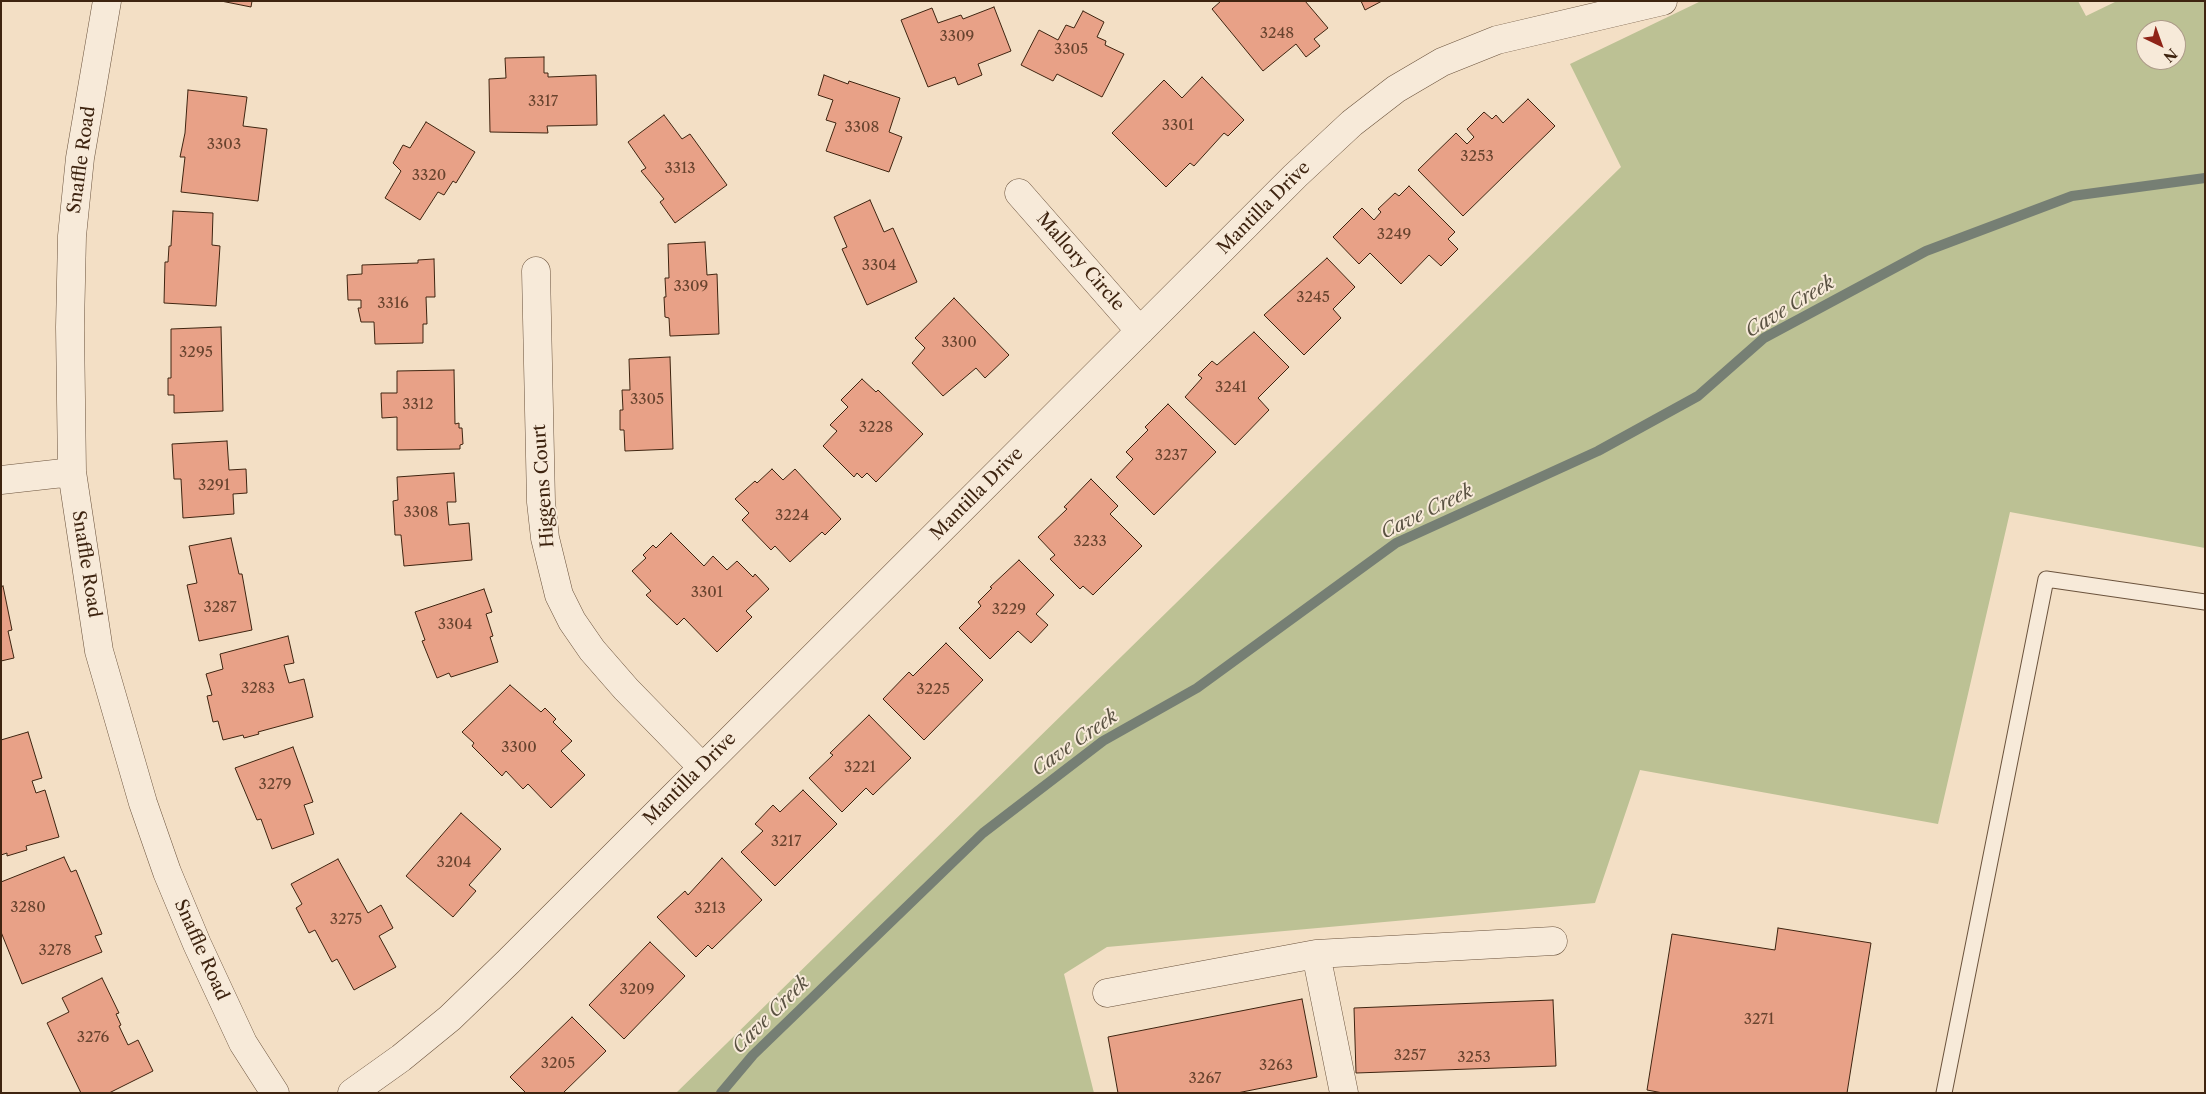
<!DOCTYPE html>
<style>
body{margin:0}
#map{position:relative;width:2206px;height:1094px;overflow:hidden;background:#f3dfc5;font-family:"Libre Caslon Text",serif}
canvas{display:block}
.frame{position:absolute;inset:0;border:2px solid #3e2410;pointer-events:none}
.north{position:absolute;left:2136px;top:20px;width:50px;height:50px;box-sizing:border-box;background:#f7ead9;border:1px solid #ad9b89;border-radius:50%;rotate:138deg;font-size:14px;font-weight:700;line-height:20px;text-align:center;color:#3e2410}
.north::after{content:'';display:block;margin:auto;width:18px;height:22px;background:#8f2418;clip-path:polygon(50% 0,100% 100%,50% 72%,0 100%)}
</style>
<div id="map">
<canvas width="2206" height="1094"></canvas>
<div class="frame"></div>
<div class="north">N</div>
</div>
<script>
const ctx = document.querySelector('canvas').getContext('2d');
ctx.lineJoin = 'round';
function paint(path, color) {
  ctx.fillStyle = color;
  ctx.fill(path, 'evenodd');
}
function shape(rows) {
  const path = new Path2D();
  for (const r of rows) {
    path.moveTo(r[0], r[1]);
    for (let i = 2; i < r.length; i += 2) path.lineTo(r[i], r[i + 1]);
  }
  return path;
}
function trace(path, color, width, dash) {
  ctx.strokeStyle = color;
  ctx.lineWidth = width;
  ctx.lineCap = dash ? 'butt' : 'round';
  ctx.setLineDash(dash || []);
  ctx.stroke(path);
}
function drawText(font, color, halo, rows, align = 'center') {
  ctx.font = font + ' "Libre Caslon Text",serif';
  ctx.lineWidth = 4;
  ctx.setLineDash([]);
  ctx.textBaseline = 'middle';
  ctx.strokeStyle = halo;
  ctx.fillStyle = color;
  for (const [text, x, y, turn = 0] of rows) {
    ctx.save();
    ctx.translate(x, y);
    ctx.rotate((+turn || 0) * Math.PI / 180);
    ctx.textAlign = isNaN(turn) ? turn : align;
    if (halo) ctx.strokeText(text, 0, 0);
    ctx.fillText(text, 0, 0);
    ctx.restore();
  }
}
const green = shape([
 [1701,1,2078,1,2086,16,2117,1,2205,1,2205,548,2010,512,1938,824,1640,770,1595,903,1107,947,1064,974,1094,1093,676,1093,1621,167,1570,64],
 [2146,30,2176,30,2176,60,2146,60]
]);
const stream = shape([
 [721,1093,753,1055,983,833,1103,741,1197,688,1396,543,1598,451,1698,396,1764,338,1926,251,2072,196,2205,178]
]);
const building = shape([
 [221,1,252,1,251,7,221,1],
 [1221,1,1305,1,1328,28,1314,39,1320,46,1306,57,1296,44,1263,71,1212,9,1221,1],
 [1361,1,1382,1,1365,10,1361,1],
 [994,7,1011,51,978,64,982,75,958,85,955,77,928,87,901,20,932,8,938,23,961,15,963,19,994,7],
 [1083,11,1104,22,1097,37,1106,41,1105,45,1124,54,1102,97,1057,74,1053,81,1021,65,1039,30,1058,40,1066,25,1074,28,1083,11],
 [544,57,544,73,548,73,548,77,596,75,597,125,547,126,548,133,490,132,489,79,506,78,505,58,544,57],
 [824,75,848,84,849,81,900,98,889,132,902,137,889,172,826,151,836,123,826,120,833,100,818,95,824,75],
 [1202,77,1244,120,1228,136,1224,133,1194,166,1190,163,1166,187,1112,133,1164,80,1182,98,1202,77],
 [188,90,247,97,243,126,267,129,258,201,181,192,185,157,180,157,185,133,188,90],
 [1528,99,1555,126,1463,216,1418,170,1456,133,1467,144,1474,137,1467,129,1484,112,1492,119,1496,115,1503,123,1528,99],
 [664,115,682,139,690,134,727,185,675,223,660,202,664,199,641,171,646,168,628,142,664,115],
 [426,122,475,152,456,183,453,181,444,195,438,192,420,220,385,198,401,171,393,163,403,145,410,148,426,122],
 [1409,186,1455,232,1448,239,1458,249,1441,266,1429,255,1401,284,1370,253,1359,264,1333,237,1362,208,1374,220,1381,212,1378,209,1395,193,1399,196,1409,186],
 [870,200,884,232,893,228,917,282,867,305,842,249,847,247,834,217,870,200],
 [173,211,213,213,212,245,220,246,216,306,164,303,165,262,168,262,169,246,171,246,173,211],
 [705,242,707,275,717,274,719,334,670,336,669,318,665,317,664,297,666,297,665,278,669,278,668,244,705,242],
 [1327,258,1355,287,1333,309,1341,318,1304,355,1264,315,1327,258],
 [434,259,435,297,426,297,427,324,423,324,423,343,375,344,374,322,361,322,358,308,361,308,361,300,348,300,347,275,362,274,362,265,418,263,418,260,434,259],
 [954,298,1009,355,985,378,976,368,943,396,912,363,925,348,915,338,954,298],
 [221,327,223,411,174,413,174,395,168,395,168,378,171,378,171,329,221,327],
 [1254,332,1289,367,1258,398,1269,410,1235,445,1185,397,1202,378,1198,375,1212,361,1217,365,1254,332],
 [670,357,673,449,625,451,624,430,620,430,620,410,623,410,622,390,630,390,629,359,670,357],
 [454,370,455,424,459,423,459,428,462,428,463,444,460,445,460,449,397,450,397,417,382,418,381,393,397,393,397,371,454,370],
 [862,379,876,392,878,390,923,434,876,482,867,473,862,478,857,473,854,477,823,446,837,431,830,425,848,407,841,400,862,379],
 [1168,404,1216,452,1154,515,1116,477,1133,459,1126,452,1148,430,1145,427,1168,404],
 [227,441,229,470,246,469,247,493,233,494,234,514,183,518,181,479,174,479,172,444,227,441],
 [772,469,783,480,795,469,841,519,825,535,822,532,790,562,775,546,771,550,742,520,749,513,735,499,755,481,757,483,772,469],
 [454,473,456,502,447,502,449,525,469,523,472,560,404,566,401,535,395,535,393,501,398,500,397,477,454,473],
 [1091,479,1118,506,1110,514,1142,546,1093,595,1083,586,1080,589,1050,559,1055,555,1038,537,1067,509,1064,507,1091,479],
 [671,533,704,566,713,556,727,570,737,561,753,577,755,574,769,589,746,611,752,617,717,652,684,618,677,625,646,595,651,591,632,571,646,558,643,555,653,545,656,548,671,533],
 [231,538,239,574,242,574,252,630,199,641,187,585,197,583,189,546,231,538],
 [1019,560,1054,595,1036,614,1048,625,1031,643,1018,631,990,659,959,628,981,606,978,602,992,588,990,587,1019,560],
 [3,586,12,630,8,631,14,658,1,661,1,587,3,586],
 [484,589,492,612,486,614,493,636,490,637,498,662,451,677,449,673,437,678,422,641,425,640,415,612,484,589],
 [288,636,294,663,284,665,289,683,304,679,313,717,258,732,259,734,244,738,243,735,223,740,218,721,213,722,207,696,212,695,206,674,223,669,220,654,288,636],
 [946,643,983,680,924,740,883,699,909,672,913,676,946,643],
 [510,685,541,712,545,708,556,719,553,722,572,741,561,751,585,775,551,808,528,784,523,789,506,771,502,776,472,746,474,743,462,732,510,685],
 [869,715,911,758,873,795,866,788,842,812,809,778,833,755,830,753,869,715],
 [28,732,42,778,32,781,36,793,45,790,59,837,26,846,27,850,7,856,7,853,1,855,1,740,28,732],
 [293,747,313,802,304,805,314,834,272,849,261,819,257,820,235,768,293,747],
 [803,790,837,824,775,886,741,852,763,831,755,824,773,805,780,812,803,790],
 [461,813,501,849,469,885,476,891,453,917,406,876,461,813],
 [64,857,71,872,76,870,102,934,95,936,102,952,22,984,1,932,1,882,64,857],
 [722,858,762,900,712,949,708,945,696,957,657,917,685,891,688,895,722,858],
 [338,859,368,913,381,905,393,928,379,936,396,967,354,990,337,959,332,962,315,930,309,933,296,908,302,904,291,884,338,859],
 [1778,928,1871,943,1847,1093,1663,1093,1647,1090,1672,934,1775,950,1778,928],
 [650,942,685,976,624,1039,589,1005,650,942],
 [102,978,119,1013,116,1014,121,1025,119,1026,128,1045,138,1040,153,1071,109,1093,81,1093,47,1023,69,1012,62,998,102,978],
 [1302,999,1317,1077,1237,1093,1118,1093,1108,1037,1302,999],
 [1553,1000,1556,1066,1356,1073,1354,1008,1553,1000],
 [572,1017,606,1051,563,1093,526,1093,510,1077,572,1017]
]);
const service = shape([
 [1944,1093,2046,579,2205,602]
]);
const minor = shape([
 [107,1,80,158,72,236,70,327,72,472,99,651,143,803,167,872,197,944,243,1043,275,1093],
 [1019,193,1140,331],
 [536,271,541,502,545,538,559,595,572,621,592,650,626,689,702,767],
 [1,480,72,472],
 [1316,954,1344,1093],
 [1107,993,1316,954,1553,941],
 [352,1093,401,1058,450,1018,508,962,1295,176,1352,123,1396,89,1442,62,1497,40,1663,1]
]);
const numberNames = [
 ["3248",1277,34],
 ["3309",957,37],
 ["3305",1071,50],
 ["3317",543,102],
 ["3301",1178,126],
 ["3308",862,128],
 ["3303",224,145],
 ["3253",1477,157],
 ["3313",680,169],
 ["3320",429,176],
 ["3249",1394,235],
 ["3304",879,266],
 ["3309",691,287],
 ["3245",1313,298],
 ["3316",393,304],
 ["3300",959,343],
 ["3295",196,353],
 ["3241",1231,388],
 ["3305",647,400],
 ["3312",418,405],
 ["3228",876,428],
 ["3237",1171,456],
 ["3291",214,486],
 ["3308",421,513],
 ["3224",792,516],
 ["3233",1090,542],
 ["3301",707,593],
 ["3287",220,608],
 ["3229",1009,610],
 ["3304",455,625],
 ["3283",258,689],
 ["3225",933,690],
 ["3300",519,748],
 ["3221",860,768],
 ["3279",275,785],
 ["3217",786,842],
 ["3204",454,863],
 ["3280",28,908],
 ["3213",710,909],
 ["3275",346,920],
 ["3278",55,951],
 ["3209",637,990],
 ["3271",1759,1020],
 ["3276",93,1038],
 ["3257",1410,1056],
 ["3253",1474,1058],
 ["3205",558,1064],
 ["3263",1276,1066],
 ["3267",1205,1079]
];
const streetNames = [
 ["Snaffle Road",82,160,-82],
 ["Mantilla Drive",1264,208,-45],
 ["Mallory Circle",1080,262,49],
 ["Higgens Court",544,486,-94],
 ["Mantilla Drive",977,494,-45],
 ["Snaffle Road",86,564,81],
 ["Mantilla Drive",690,779,-45],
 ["Snaffle Road",201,950,66]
];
const waterNames = [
 ["Cave Creek",1790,307,-31],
 ["Cave Creek",1427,512,-26],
 ["Cave Creek",1075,743,-35],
 ["Cave Creek",771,1015,-45]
];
paint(green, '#bcc194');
trace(stream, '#767f74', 10);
paint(building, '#e8a187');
trace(building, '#3e2410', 1);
trace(service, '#6b533d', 17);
trace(minor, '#6b533d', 29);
trace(service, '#f7ead9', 15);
trace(minor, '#f7ead9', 28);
drawText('15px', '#68432e', null, numberNames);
drawText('18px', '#3e2410', '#f7ead9', streetNames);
drawText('italic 19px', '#5a5242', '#f7ead9', waterNames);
</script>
